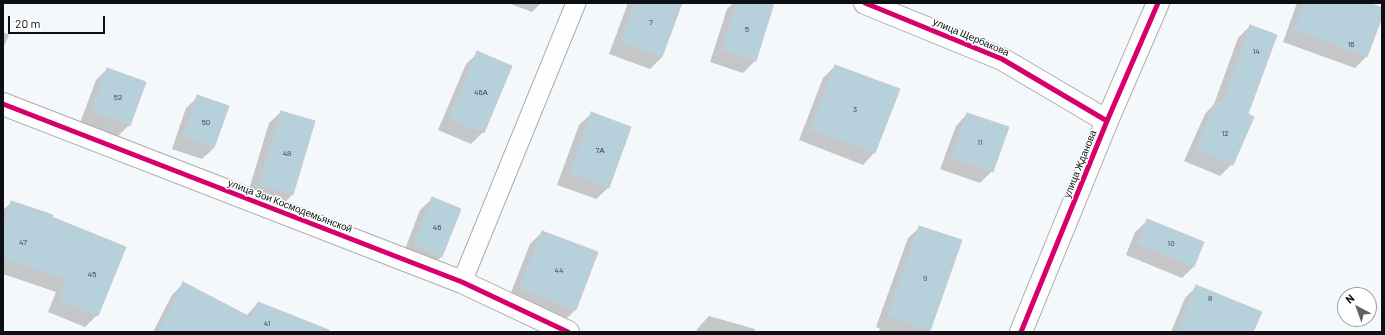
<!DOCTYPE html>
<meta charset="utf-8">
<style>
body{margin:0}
#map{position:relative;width:1385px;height:335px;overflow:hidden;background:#f5f8fb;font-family:Barlow,sans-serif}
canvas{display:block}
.frame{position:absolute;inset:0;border:4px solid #0c1014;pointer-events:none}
.north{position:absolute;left:1337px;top:287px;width:40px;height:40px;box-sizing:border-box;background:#fff;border:1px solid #9e9fa1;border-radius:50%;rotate:319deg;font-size:11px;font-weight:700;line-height:16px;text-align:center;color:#0c1014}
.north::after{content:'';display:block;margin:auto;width:14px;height:18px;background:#5e6165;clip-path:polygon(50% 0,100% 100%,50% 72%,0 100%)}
.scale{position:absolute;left:8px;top:16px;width:97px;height:18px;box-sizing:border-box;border:2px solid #0c1014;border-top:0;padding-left:5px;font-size:12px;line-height:14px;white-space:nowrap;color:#0c1014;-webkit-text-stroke:3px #fff;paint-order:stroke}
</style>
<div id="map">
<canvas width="1385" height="335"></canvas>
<div class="frame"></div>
<div class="north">N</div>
<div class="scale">20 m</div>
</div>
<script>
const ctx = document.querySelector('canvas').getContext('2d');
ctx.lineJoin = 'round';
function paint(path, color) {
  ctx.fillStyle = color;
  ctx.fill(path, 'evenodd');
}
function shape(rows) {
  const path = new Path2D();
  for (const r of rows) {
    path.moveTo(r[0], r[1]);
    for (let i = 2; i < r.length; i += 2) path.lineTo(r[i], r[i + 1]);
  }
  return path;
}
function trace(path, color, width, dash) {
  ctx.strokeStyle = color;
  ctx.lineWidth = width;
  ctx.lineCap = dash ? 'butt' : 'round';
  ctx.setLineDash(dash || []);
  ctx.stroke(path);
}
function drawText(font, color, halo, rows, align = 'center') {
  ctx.font = font + ' Barlow,sans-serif';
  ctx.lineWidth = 3;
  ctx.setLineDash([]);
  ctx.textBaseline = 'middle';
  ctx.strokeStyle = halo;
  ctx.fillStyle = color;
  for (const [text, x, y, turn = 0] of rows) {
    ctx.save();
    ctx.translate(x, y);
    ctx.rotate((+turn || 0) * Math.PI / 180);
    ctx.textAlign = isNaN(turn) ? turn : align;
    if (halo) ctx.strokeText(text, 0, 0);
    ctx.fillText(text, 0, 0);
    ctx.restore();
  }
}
const shadow = shape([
 [508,3,541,3,532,12],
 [628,3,681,3,662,57,650,69,609,54],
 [733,3,757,3,772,8,755,61,743,73,710,62,727,9],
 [1297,3,1367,3,1382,9,1382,14,1366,57,1355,68,1283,42],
 [1250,26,1247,115,1232,164,1220,176,1184,161,1205,114,1214,104,1238,38],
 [3,32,9,35,3,48],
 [478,53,483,132,471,144,438,130,466,64],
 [835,66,874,153,863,165,799,140,823,78],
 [107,69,129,125,117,137,80,123,96,80],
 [198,97,214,148,202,159,172,149,186,108],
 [281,112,292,195,281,206,247,196,269,123],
 [591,114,608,188,596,199,557,185,579,125],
 [967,114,992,171,980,183,940,169,956,126],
 [432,199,442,256,430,268,402,257,420,210],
 [12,202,97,315,85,327,48,312,56,292,3,274,3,210],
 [1147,221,1194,266,1182,278,1126,255,1135,232],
 [920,227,961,241,929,332,878,332,880,329,876,327,908,238],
 [542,232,576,309,564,321,508,300,530,244],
 [184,283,246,316,258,303,281,332,153,332,172,295],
 [1197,286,1252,332,1171,332,1185,298],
 [709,316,755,329,754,332,696,332,698,328]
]);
const building = shape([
 [635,3,682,3,662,57,620,42,635,3],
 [737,3,774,3,756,61,722,50,737,3],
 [1304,3,1370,3,1382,8,1382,17,1367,57,1294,30,1304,3],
 [1250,25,1277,35,1248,114,1254,117,1233,165,1195,149,1216,101,1222,103,1250,25],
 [477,51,512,66,484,133,449,118,477,51],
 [835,65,900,89,875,153,810,129,835,65],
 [107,68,146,82,130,126,91,111,107,68],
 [197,95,229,106,214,148,183,137,197,95],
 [281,111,315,121,293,195,259,185,281,111],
 [591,112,631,127,609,188,569,173,591,112],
 [967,113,1009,127,993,172,951,157,967,113],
 [432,197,461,209,442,257,413,245,432,197],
 [11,201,53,215,52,217,126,247,98,316,59,300,67,280,3,259,3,225,11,201],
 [1147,219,1204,242,1194,267,1137,244,1147,219],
 [919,226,962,240,930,331,887,316,919,226],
 [542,231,598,252,576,310,519,288,542,231],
 [183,282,252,318,258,302,329,330,329,332,158,332,183,282],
 [1196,285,1262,312,1253,332,1177,332,1196,285]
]);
const lane = shape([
 [462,282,576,3]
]);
const street = shape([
 [865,3,1002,59,1107,121],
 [3,104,462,282,568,332],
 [1021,332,1107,121,1158,3]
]);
const cycleway = shape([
 [865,3,1002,59,1107,121],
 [3,104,462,282,568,332],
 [1021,332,1107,121,1158,3]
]);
const numberNames = [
 ["7",651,22],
 ["5",747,29],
 ["16",1351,44],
 ["14",1256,51],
 ["46А",481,92],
 ["52",118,97],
 ["3",855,109],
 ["50",206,122],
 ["12",1225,133],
 ["11",980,142],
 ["7А",600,150],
 ["48",287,153],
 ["46",437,227],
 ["47",23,242],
 ["10",1171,243],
 ["44",559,270],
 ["45",92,274],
 ["9",925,278],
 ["8",1210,298],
 ["41",267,323]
];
const streetNames = [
 ["улица Щербакова",971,37,23],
 ["улица Жданова",1080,164,-68],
 ["улица Зои Космодемьянской",290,206,21]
];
paint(shadow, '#0003');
paint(building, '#b6d1db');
trace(building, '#c6cacd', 1);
trace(lane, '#a9acaf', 21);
trace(street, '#a9acaf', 24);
trace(lane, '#fefefe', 19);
trace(street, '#fefefe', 22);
trace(cycleway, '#d6006c', 5);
drawText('8px', '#364046', null, numberNames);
drawText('10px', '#0c1014', '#fff', streetNames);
</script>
